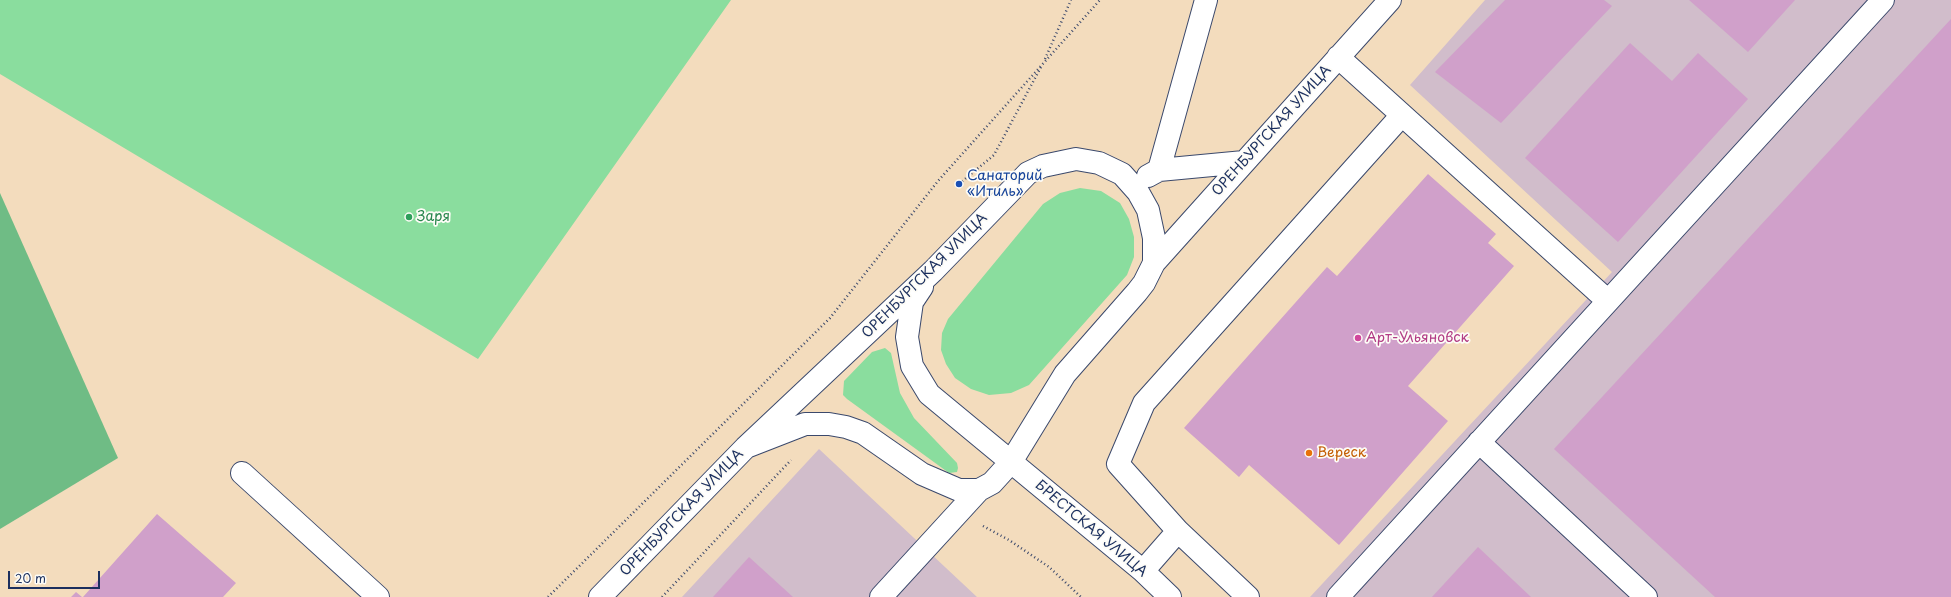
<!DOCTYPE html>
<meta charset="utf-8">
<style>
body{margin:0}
#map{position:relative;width:1951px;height:597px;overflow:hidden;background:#f3dcbd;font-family:"Playpen Sans",sans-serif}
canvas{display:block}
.scale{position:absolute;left:8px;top:571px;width:92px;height:18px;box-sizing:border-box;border:2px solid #1b2f5e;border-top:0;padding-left:5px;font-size:12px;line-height:14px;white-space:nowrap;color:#1b2f5e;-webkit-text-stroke:3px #fdfcf7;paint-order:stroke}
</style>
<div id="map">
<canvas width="1951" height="597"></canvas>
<div class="scale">20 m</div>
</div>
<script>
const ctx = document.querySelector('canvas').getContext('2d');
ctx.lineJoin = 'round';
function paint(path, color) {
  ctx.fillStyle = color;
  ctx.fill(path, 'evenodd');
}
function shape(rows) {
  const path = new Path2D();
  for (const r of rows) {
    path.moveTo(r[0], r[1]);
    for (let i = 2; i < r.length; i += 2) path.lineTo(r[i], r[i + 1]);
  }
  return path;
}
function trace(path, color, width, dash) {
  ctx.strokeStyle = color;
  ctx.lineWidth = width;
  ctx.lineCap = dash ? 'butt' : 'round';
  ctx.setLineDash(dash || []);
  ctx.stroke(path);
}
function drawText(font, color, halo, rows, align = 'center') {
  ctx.font = font + ' "Playpen Sans",sans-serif';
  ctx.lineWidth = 3.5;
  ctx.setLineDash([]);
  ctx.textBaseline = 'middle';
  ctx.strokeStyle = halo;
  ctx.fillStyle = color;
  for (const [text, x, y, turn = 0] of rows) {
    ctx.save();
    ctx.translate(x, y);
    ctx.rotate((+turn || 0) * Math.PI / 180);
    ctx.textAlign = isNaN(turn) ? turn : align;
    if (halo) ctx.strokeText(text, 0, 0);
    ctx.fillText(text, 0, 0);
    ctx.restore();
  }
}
const industrial = shape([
 [1485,0,1951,0,1951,597,1310,597,1612,272,1410,85],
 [819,449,977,597,682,597]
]);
const green = shape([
 [0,0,731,0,478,359,0,74],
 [1080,188,1101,191,1120,203,1129,219,1134,237,1134,257,1127,275,1029,385,1011,393,989,395,971,389,955,378,946,364,941,350,942,333,948,319,1043,204,1060,193],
 [885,348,891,353,900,393,914,418,957,463,958,468,957,472,949,473,847,399,843,395,844,381,872,352]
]);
const forest = shape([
 [0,193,118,458,0,529]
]);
const building = shape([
 [1505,0,1604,0,1612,6,1501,123,1435,72],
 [1689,0,1795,0,1748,52],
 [1951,19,1951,597,1715,597,1554,449],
 [1630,43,1672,81,1698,53,1748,99,1618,242,1525,158],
 [1428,174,1496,234,1488,243,1514,266,1408,386,1448,421,1339,545,1249,465,1239,477,1184,428,1327,267,1337,276],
 [157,514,236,583,223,597,83,597],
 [1478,547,1531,597,1432,597],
 [749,557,793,597,713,597],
 [76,592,82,597,71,597]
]);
const path = shape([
 [1045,59,1071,0],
 [959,184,994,155,1042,65],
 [983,526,1009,540,1049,567,1081,597],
 [548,597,830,318,938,181,1100,0],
 [662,597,791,460]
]);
const minor = shape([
 [1338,57,1608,301],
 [1159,170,1206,0],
 [1148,176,1159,170,1244,162],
 [922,287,912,302,907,337,912,366,929,394,1143,571,1170,597],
 [1479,442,1646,597],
 [746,447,805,424,829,424,846,427,863,433,922,474,959,490,979,490,992,483,1011,462,1065,374,1137,292,1144,283,1154,263,1390,0],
 [242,473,378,597],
 [1178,531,1248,597],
 [1143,571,1178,531,1118,464,1144,403,1402,115],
 [600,597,746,447,933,271,1028,173,1043,166,1076,159,1099,163,1122,174,1138,192,1148,210,1154,238,1154,263],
 [881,597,979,490],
 [1338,597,1883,0]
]);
const markers = [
 [959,184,4,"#1a4fb4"],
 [409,217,4,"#2e9e5b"],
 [1358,338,4,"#d1479c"],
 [1309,453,4,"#e8710a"]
];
const streetNames = [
 ["ОРЕНБУРГСКАЯ УЛИЦА",1272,131,-48],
 ["ОРЕНБУРГСКАЯ УЛИЦА",925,276,-45],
 ["ОРЕНБУРГСКАЯ УЛИЦА",682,513,-46],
 ["БРЕСТСКАЯ УЛИЦА",1091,529,40]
];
const transitNames = [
 ["Санаторий",967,176],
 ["«Итиль»",967,192]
];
const leisureNames = [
 ["Заря",417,217]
];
const hotelNames = [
 ["Арт-Ульяновск",1366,338]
];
const foodNames = [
 ["Вереск",1317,453]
];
paint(industrial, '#d1bdcb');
paint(green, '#8add9e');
paint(forest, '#6fbc85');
paint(building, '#d0a0ca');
trace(minor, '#3b496c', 24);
trace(path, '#3b496c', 2.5, [1, 3]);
trace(minor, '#fff', 22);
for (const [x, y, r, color] of markers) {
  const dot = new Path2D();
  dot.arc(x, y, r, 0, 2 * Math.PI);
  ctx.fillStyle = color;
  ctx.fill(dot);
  trace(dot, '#fdfcf7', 1.5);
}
drawText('14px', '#1b2f5e', '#fdfcf7', streetNames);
drawText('14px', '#164399', '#fdfcf7', transitNames, 'left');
drawText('14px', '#27864d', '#fdfcf7', leisureNames, 'left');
drawText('14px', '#b23c85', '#fdfcf7', hotelNames, 'left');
drawText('14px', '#c56008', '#fdfcf7', foodNames, 'left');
</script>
